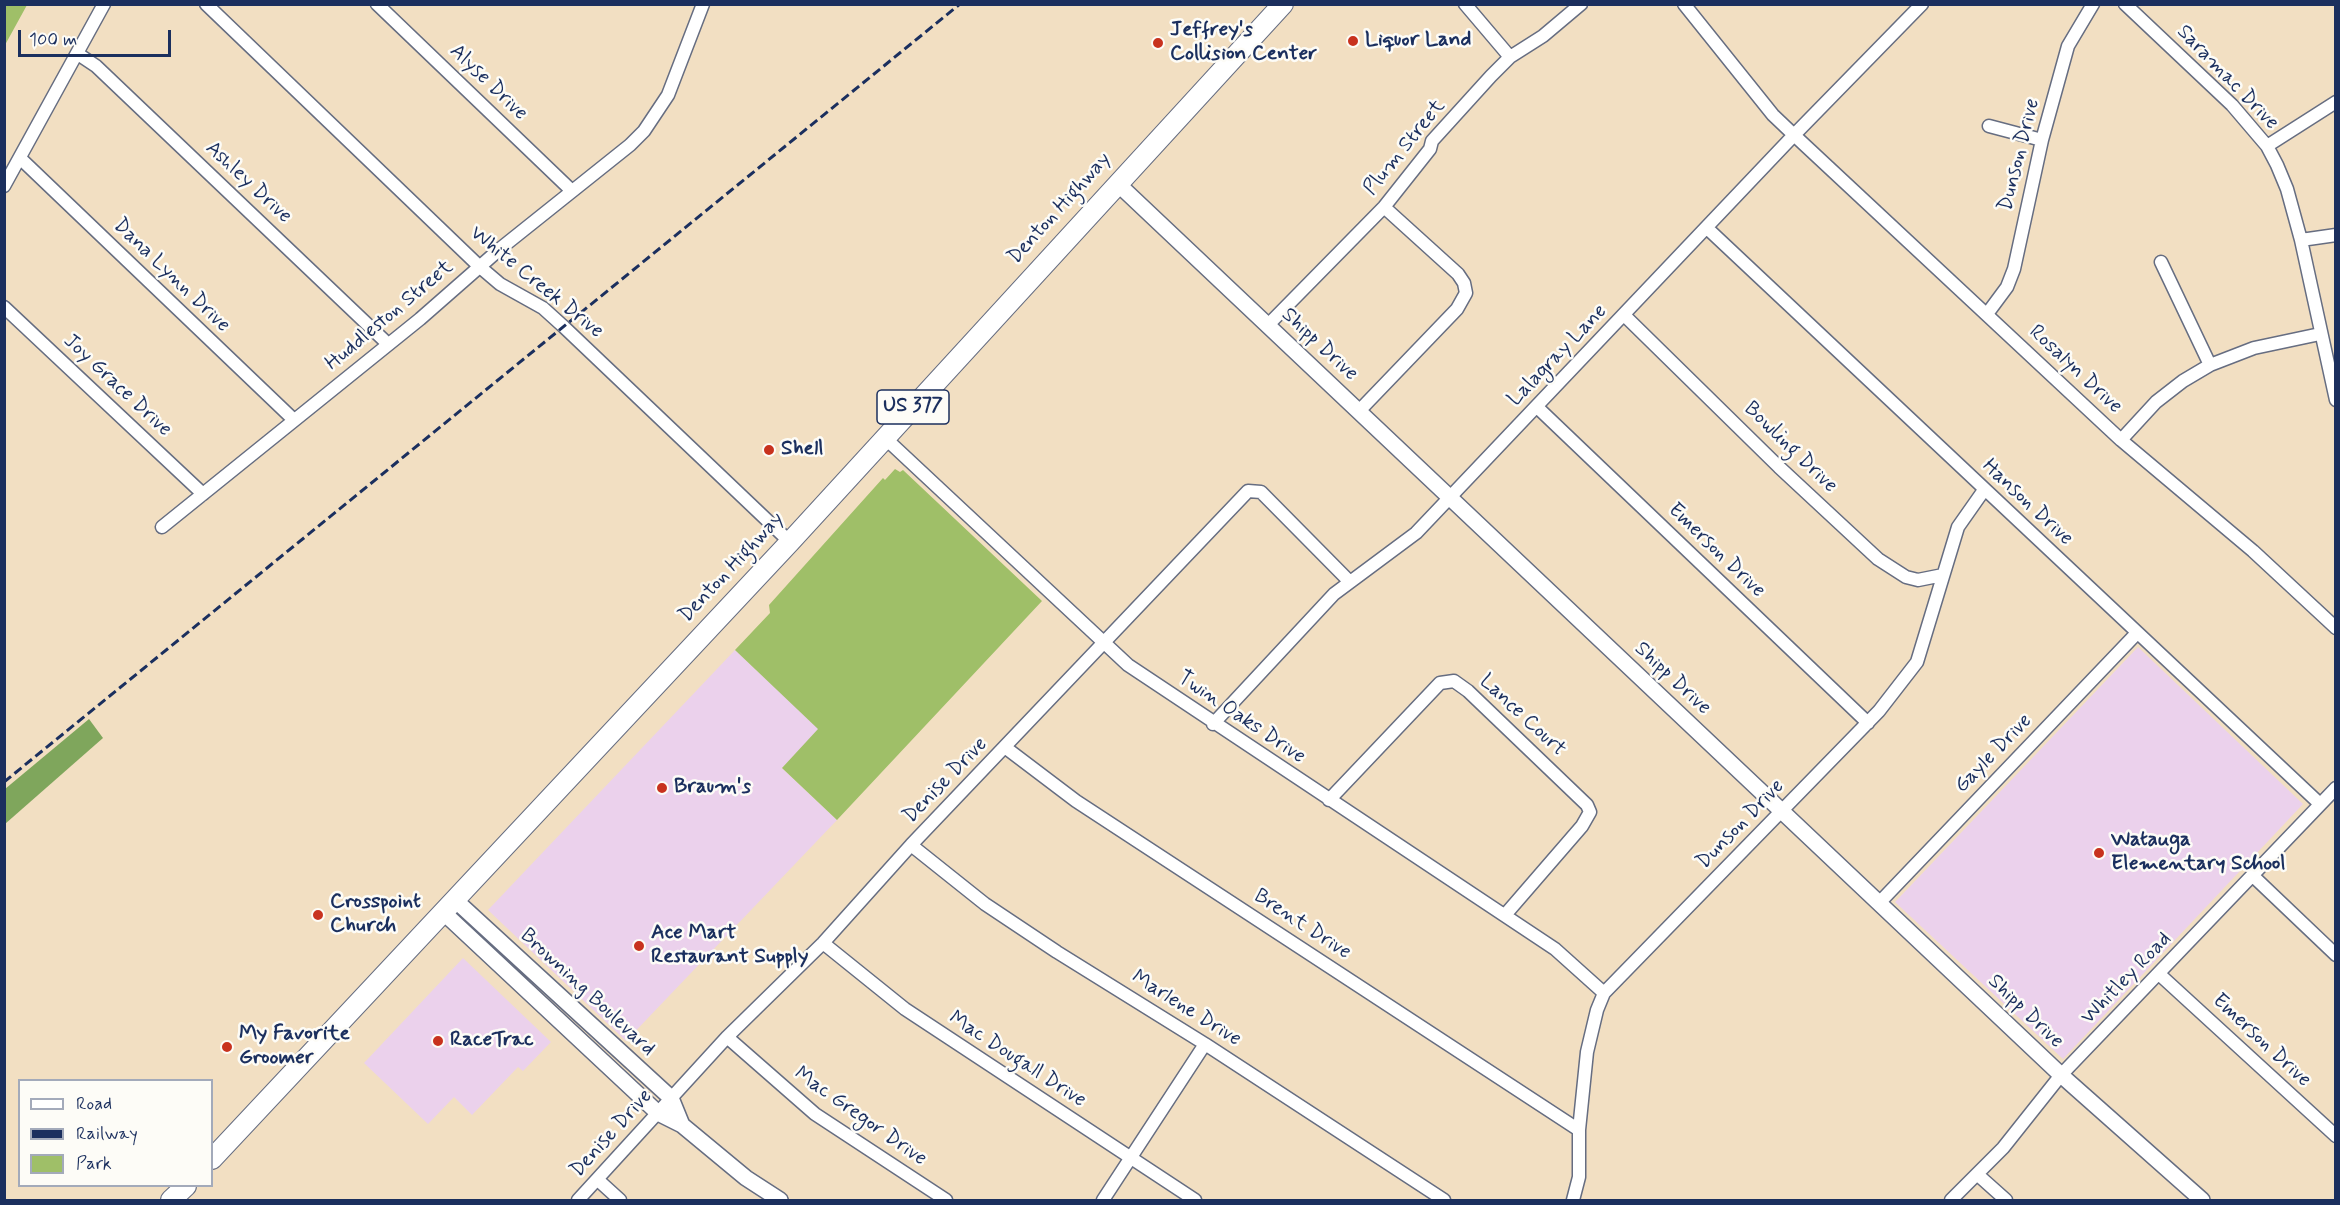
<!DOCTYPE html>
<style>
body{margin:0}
#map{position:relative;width:2340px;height:1205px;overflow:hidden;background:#f2dfc2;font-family:Mynerve,sans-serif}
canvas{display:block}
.frame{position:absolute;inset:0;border:6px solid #1b2f5e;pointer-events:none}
.legend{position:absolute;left:18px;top:1079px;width:195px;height:108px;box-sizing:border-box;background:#fdfcf7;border:2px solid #a3aaba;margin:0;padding:8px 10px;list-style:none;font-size:18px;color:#1b2f5e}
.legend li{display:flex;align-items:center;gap:12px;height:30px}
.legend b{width:30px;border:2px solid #a3aaba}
.scale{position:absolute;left:18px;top:30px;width:153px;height:27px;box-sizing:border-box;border:3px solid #1b2f5e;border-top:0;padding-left:8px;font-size:18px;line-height:21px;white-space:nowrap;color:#1b2f5e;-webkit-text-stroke:4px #fdfcf7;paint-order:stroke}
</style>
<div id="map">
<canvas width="2340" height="1205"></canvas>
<div class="frame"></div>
<ul class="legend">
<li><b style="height:8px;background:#fff"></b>Road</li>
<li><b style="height:8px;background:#1b2f5e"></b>Railway</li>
<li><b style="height:16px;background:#9fbf68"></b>Park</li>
</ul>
<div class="scale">100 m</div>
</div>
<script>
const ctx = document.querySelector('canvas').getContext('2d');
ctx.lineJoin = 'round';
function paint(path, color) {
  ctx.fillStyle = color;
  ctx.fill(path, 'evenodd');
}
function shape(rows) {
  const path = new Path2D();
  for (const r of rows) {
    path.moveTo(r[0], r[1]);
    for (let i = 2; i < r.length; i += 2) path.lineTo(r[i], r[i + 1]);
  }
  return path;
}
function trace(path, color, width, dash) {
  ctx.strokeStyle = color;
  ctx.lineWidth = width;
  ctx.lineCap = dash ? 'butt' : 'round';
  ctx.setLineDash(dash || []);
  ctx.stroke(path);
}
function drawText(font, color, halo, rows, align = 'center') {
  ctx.font = font + ' Mynerve,sans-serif';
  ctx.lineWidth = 5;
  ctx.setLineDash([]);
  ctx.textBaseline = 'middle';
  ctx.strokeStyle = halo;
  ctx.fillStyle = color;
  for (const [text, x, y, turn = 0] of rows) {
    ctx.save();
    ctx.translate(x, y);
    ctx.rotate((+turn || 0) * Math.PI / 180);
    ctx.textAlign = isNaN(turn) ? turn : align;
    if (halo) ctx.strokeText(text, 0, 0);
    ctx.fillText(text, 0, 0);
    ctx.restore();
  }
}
const built = shape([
 [2138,647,2303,804,2063,1059,1895,902],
 [735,650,819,729,782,768,837,820,626,1041,488,910],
 [463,958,551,1042,523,1071,518,1067,472,1115,454,1097,428,1124,364,1063]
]);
const green = shape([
 [5,4,27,5,5,45,4,5],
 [895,469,900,472,903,470,1042,601,837,820,782,768,818,729,735,650,770,613,769,605,883,478,885,480]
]);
const forest = shape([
 [89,719,103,738,5,824,5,789]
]);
const minor = shape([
 [206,4,480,267,500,284,543,308,564,327,790,542],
 [377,4,572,191],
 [1465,4,1510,57],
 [1684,4,1773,115,1794,135,2121,440,2253,551,2336,628],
 [2125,4,2232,105,2267,146,2277,165,2287,189,2301,240,2336,400],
 [78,54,96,66,388,344],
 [1989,126,2042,140],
 [2267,146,2336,102],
 [21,159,294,420],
 [4,186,104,4],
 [1708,229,2320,804],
 [2301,240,2336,235],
 [2161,262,2210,365],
 [4,307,203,494],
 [1987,314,2007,287,2014,269,2042,140,2068,46,2093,4],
 [1624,315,1779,467,1878,559,1906,577,1918,580,1943,575],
 [1268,325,1384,207,1430,149,1432,141,1491,76,1510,57,1543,36,1581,4],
 [1537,407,1868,723],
 [1359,411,1457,309,1466,293,1464,283,1458,274,1384,207],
 [885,438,1128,665,1555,949,1604,993],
 [2121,440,2156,402,2183,381,2210,365,2254,348,2320,334],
 [162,527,420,319,501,248,630,145,644,131,668,95,703,4],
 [1213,724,1334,594,1416,533,1794,135,1922,4],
 [1006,748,1076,801,1579,1130],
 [1329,800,1440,683,1454,681,1468,691,1587,805,1590,812,1582,826,1505,915],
 [911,845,985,904,1057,952,1205,1044,1444,1200],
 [2253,876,2336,955],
 [1880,902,2137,633],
 [823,943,905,1009,1195,1200],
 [2159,974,2336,1136],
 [727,1037,815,1114,946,1200],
 [1978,1175,2006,1200],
 [598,1180,620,1200],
 [578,1200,727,1037,823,943,911,845,1248,491,1261,492,1349,581],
 [1103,1200,1205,1044],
 [1573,1200,1579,1177,1579,1130,1587,1052,1597,1010,1604,993,1879,711,1917,662,1958,527,1984,490],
 [1951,1200,2003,1148,2061,1075,2336,788]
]);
const tertiary = shape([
 [1117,183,2061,1075,2202,1200],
 [454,899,671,1098,682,1125],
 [443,912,658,1113,682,1125,746,1178,780,1200]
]);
const primary = shape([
 [212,1159,790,542,1283,4],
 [171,1200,186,1186]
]);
const rail = shape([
 [4,782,960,4]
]);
const markers = [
 [1353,41,6,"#c8321e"],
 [1158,43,6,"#c8321e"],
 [769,450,6,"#c8321e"],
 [662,788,6,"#c8321e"],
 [2099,853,6,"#c8321e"],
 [318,915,6,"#c8321e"],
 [639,946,6,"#c8321e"],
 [438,1041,6,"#c8321e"],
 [227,1047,6,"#c8321e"]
];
const shields = [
 [913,407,72]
];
const shieldNames = [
 ["US 377",913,407]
];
const poiNames = [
 ["Jeffrey's",1170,31],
 ["Collision Center",1170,55],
 ["Liquor Land",1365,41],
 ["Shell",781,450],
 ["Braum's",674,788],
 ["Watauga",2111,841],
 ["Elementary School",2111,865],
 ["Crosspoint",330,903],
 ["Church",330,927],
 ["Ace Mart",651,934],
 ["Restaurant Supply",651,958],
 ["My Favorite",239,1035],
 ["Groomer",239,1059],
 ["RaceTrac",450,1041]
];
const streetNames = [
 ["Saramac Drive",2227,78,46],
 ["Alyse Drive",488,83,44],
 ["Plum Street",1405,148,-51],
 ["Dunson Drive",2020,155,-76],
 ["Ashley Drive",248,183,43],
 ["Denton Highway",1060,209,-48],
 ["Dana Lynn Drive",171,276,44],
 ["White Creek Drive",536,283,39],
 ["Huddleston Street",390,316,-40],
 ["Shipp Drive",1319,345,43],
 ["Lalagray Lane",1558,356,-46],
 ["Rosalyn Drive",2075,370,43],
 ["Joy Grace Drive",117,386,43],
 ["Bowling Drive",1790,448,44],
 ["Hanson Drive",2027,503,43],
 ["Emerson Drive",1716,551,44],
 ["Denton Highway",732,568,-47],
 ["Shipp Drive",1672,679,43],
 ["Lance Court",1522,716,43],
 ["Twin Oaks Drive",1241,718,34],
 ["Gayle Drive",1994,754,-46],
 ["Denise Drive",946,781,-46],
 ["Dunson Drive",1741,825,-46],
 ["Brent Drive",1302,925,33],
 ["Whitley Road",2127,979,-46],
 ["Browning Boulevard",587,993,43],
 ["Marlene Drive",1186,1009,32],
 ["Shipp Drive",2025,1012,44],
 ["Emerson Drive",2261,1041,43],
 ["Mac Dougall Drive",1017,1060,33],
 ["Mac Gregor Drive",860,1117,35],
 ["Denise Drive",612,1134,-48]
];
paint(built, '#ebd1ec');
paint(green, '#9fbf68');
paint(forest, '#7fa65c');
trace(minor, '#666d81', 15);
trace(tertiary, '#666d81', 18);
trace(primary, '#666d81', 22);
trace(minor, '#fff', 12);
trace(tertiary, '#fff', 15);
trace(primary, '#fff', 20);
trace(rail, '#1b2f5e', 3, [9, 4.5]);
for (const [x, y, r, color] of markers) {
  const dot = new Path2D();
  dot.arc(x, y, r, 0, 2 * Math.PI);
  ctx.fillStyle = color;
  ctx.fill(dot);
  trace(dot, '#fdfcf7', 2);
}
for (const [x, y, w] of shields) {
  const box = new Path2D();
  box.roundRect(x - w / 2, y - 17, w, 34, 4.5);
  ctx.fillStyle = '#fdfcf7';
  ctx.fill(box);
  trace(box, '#1b2f5e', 1.5);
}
drawText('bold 20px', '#1b2f5e', null, shieldNames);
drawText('bold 21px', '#1b2f5e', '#fdfcf7', poiNames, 'left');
drawText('21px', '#1b2f5e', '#fdfcf7', streetNames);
</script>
